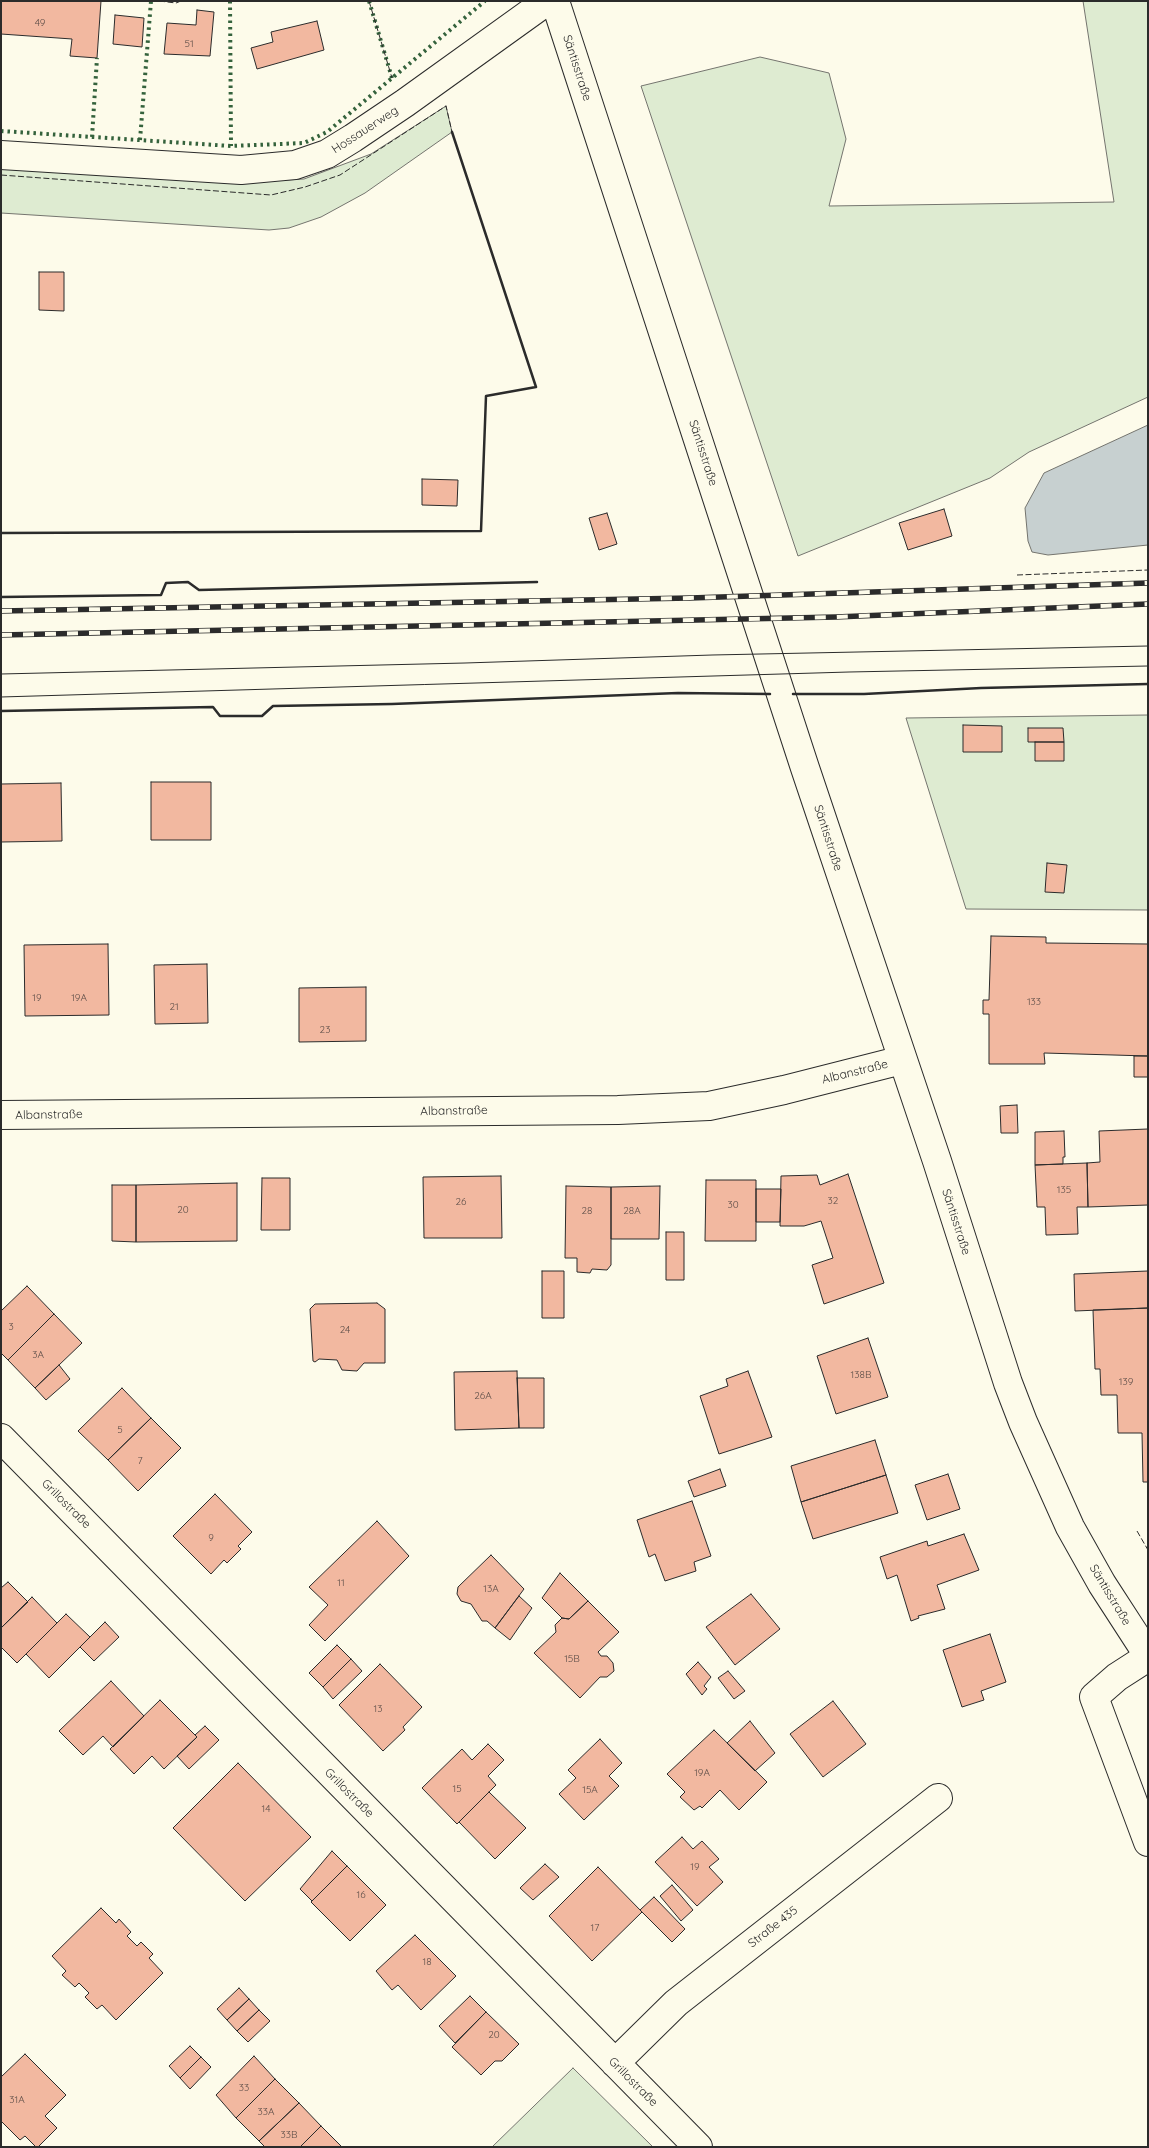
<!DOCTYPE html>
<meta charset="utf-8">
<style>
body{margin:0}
#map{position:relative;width:1149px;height:2148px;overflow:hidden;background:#fdfbea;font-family:Quicksand,sans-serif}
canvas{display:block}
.frame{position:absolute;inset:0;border:2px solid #2b2b2b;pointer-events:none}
</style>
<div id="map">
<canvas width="1149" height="2148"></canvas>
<div class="frame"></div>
</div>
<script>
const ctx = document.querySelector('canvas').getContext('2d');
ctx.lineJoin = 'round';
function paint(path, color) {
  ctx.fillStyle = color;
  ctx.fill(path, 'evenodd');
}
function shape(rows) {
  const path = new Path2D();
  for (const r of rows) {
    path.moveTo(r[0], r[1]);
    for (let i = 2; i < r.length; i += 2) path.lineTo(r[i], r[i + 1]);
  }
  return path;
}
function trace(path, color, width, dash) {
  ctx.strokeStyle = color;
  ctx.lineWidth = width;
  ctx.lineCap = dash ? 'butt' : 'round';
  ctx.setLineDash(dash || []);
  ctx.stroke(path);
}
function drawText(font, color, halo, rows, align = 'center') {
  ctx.font = font + ' Quicksand,sans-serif';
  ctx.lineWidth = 4;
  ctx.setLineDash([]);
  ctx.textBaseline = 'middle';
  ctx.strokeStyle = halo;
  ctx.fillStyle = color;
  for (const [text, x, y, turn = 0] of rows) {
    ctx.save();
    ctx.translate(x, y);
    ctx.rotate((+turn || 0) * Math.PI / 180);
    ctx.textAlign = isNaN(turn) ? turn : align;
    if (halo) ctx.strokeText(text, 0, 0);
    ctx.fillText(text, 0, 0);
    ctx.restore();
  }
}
const green = shape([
 [1083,1,1148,1,1148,397,1029,452,990,478,798,556,641,86,760,57,829,73,846,139,829,206,1114,202,1083,1],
 [446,106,452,132,365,193,321,217,289,228,269,230,1,213,1,166,247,182,304,179,371,154,446,106],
 [1148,715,1148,910,966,909,906,718,1148,715],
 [573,2068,653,2147,492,2147,573,2068]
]);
const water = shape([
 [1148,425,1148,545,1048,555,1032,552,1028,541,1025,508,1044,473,1148,425]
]);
const building = shape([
 [1,1,101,1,97,58,70,56,72,39,1,34,1,1],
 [197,10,214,12,210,56,164,54,167,23,196,25,197,10],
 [115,15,144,18,142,47,113,44,115,15],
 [317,21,324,50,257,69,251,48,273,42,271,32,317,21],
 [39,272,64,272,64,311,39,310,39,272],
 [422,479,458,480,457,506,422,505,422,479],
 [944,509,952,536,908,550,899,523,944,509],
 [607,513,617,544,599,550,589,518,607,513],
 [963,725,1002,726,1002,752,963,752,963,725],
 [1028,728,1063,728,1064,742,1028,742,1028,728],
 [1035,742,1064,742,1064,761,1035,761,1035,742],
 [151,782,211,782,211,840,151,840,151,782],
 [61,783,62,841,1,842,1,784,61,783],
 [1047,863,1067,865,1064,893,1045,892,1047,863],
 [991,936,1046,937,1046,943,1148,944,1148,1056,1044,1053,1045,1064,989,1064,989,1014,983,1014,983,1000,989,1000,991,936],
 [108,944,109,1015,25,1016,24,945,108,944],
 [207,964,208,1023,155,1024,154,965,207,964],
 [366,987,366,1041,299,1042,299,988,366,987],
 [1134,1056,1148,1056,1148,1077,1134,1077,1134,1056],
 [1017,1105,1018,1133,1001,1133,1000,1106,1017,1105],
 [1148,1129,1148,1205,1088,1207,1087,1163,1100,1162,1099,1131,1148,1129],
 [1064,1131,1065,1157,1063,1157,1063,1164,1035,1165,1035,1132,1064,1131],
 [1087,1163,1088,1207,1077,1207,1078,1234,1046,1235,1045,1207,1037,1207,1035,1165,1087,1163],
 [848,1174,884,1283,824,1304,812,1265,833,1258,821,1221,804,1226,780,1226,781,1176,817,1175,820,1185,848,1174],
 [501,1176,502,1238,424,1238,423,1177,501,1176],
 [262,1178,290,1178,290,1230,261,1230,262,1178],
 [706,1180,756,1180,756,1241,705,1241,706,1180],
 [237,1183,237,1241,136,1242,136,1185,237,1183],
 [112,1185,136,1185,136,1242,112,1241,112,1185],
 [566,1186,611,1187,611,1265,607,1270,592,1269,590,1273,577,1272,577,1258,565,1258,566,1186],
 [660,1186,659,1239,611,1239,611,1187,660,1186],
 [756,1189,781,1189,780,1222,756,1222,756,1189],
 [666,1232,684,1232,684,1280,666,1280,666,1232],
 [542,1271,564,1271,564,1318,542,1318,542,1271],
 [1148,1271,1148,1308,1075,1311,1074,1274,1148,1271],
 [27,1286,54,1314,8,1360,1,1353,1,1311,27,1286],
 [377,1303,385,1309,385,1363,364,1363,357,1371,342,1370,337,1360,319,1359,315,1362,313,1361,310,1309,315,1304,377,1303],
 [1148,1308,1148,1482,1143,1482,1142,1433,1118,1433,1117,1395,1101,1395,1100,1369,1095,1369,1093,1310,1148,1308],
 [54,1314,82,1343,35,1388,8,1360,54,1314],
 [868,1338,888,1397,836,1414,817,1356,868,1338],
 [59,1365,70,1379,46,1400,35,1388,59,1365],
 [517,1371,519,1428,455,1430,454,1372,517,1371],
 [748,1371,772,1437,719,1454,700,1396,728,1386,726,1379,748,1371],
 [517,1378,544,1378,544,1428,519,1428,517,1378],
 [122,1388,151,1418,108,1460,78,1431,122,1388],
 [151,1418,181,1448,138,1491,108,1460,151,1418],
 [875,1440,886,1475,801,1502,791,1466,875,1440],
 [720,1469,726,1486,694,1497,688,1481,720,1469],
 [948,1474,960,1509,927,1520,915,1485,948,1474],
 [886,1475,898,1513,813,1539,801,1502,886,1475],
 [215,1494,252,1532,238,1546,241,1549,227,1563,224,1560,211,1574,173,1536,215,1494],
 [692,1501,711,1556,694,1562,696,1571,665,1581,655,1554,649,1557,637,1520,692,1501],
 [377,1521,409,1556,325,1641,309,1625,328,1605,309,1587,377,1521],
 [964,1534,979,1570,937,1585,945,1609,918,1616,919,1618,911,1621,897,1575,887,1579,880,1557,927,1541,928,1546,964,1534],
 [491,1555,524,1589,495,1628,487,1621,482,1621,471,1604,461,1601,457,1594,458,1587,491,1555],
 [560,1573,588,1601,569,1619,562,1618,542,1598,560,1573],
 [8,1582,28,1602,1,1628,1,1588,8,1582],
 [751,1594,780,1629,735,1665,706,1627,751,1594],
 [519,1596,532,1608,510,1640,495,1628,519,1596],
 [32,1597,57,1623,17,1663,1,1647,1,1628,32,1597],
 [588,1601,619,1632,598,1652,601,1656,607,1656,613,1663,614,1671,607,1677,600,1677,580,1698,534,1653,556,1632,555,1625,562,1618,569,1619,588,1601],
 [66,1614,90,1637,49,1678,26,1654,66,1614],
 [105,1622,119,1637,94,1661,80,1647,105,1622],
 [990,1634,1006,1682,981,1691,984,1700,962,1707,943,1650,990,1634],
 [337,1645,351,1659,323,1687,309,1673,337,1645],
 [351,1659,362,1671,333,1699,323,1687,351,1659],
 [698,1662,711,1677,704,1686,707,1689,702,1695,686,1674,698,1662],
 [380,1664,422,1707,403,1727,405,1730,383,1751,339,1705,380,1664],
 [728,1671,745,1691,734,1699,718,1678,728,1671],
 [111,1681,144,1716,113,1747,103,1736,83,1755,59,1731,111,1681],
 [160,1700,197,1737,164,1769,152,1756,134,1774,110,1749,160,1700],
 [833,1701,866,1744,823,1777,790,1734,833,1701],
 [750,1721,775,1753,755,1771,727,1743,750,1721],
 [205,1726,219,1740,189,1769,177,1756,197,1737,195,1735,205,1726],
 [714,1730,767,1782,739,1810,720,1790,702,1808,700,1806,694,1810,680,1797,685,1792,667,1774,714,1730],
 [600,1739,622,1763,609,1776,619,1786,584,1820,559,1794,576,1778,568,1770,600,1739],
 [488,1744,504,1760,488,1776,496,1785,457,1824,422,1788,462,1749,472,1760,488,1744],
 [238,1763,311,1837,245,1901,173,1828,238,1763],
 [489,1792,526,1828,495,1859,459,1822,489,1792],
 [682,1837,693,1849,702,1841,719,1859,709,1867,723,1882,697,1906,655,1862,682,1837],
 [332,1851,347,1866,312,1901,300,1889,332,1851],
 [545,1864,559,1877,533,1900,520,1888,545,1864],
 [347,1866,386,1905,350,1941,311,1902,347,1866],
 [598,1867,642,1912,592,1961,549,1916,598,1867],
 [672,1885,693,1910,681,1921,660,1896,672,1885],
 [654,1897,685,1929,672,1942,640,1910,654,1897],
 [101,1908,116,1923,119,1919,131,1932,127,1936,137,1946,141,1942,153,1954,149,1958,163,1973,116,2020,102,2005,97,2009,85,1997,89,1993,79,1983,75,1987,62,1975,66,1971,52,1956,101,1908],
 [415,1935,456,1976,421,2010,398,1985,392,1990,376,1971,415,1935],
 [239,1988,249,1999,227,2020,217,2009,239,1988],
 [470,1996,486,2012,455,2043,439,2026,470,1996],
 [249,1999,259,2010,237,2031,227,2020,249,1999],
 [259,2010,270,2021,248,2042,237,2031,259,2010],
 [486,2012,519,2044,502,2061,495,2061,481,2075,452,2047,486,2012],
 [190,2046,201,2057,180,2078,169,2066,190,2046],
 [25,2054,66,2095,45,2116,57,2128,38,2147,36,2147,25,2136,20,2140,1,2121,1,2077,25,2054],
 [254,2056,275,2079,236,2118,216,2095,254,2056],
 [201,2057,211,2067,190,2089,180,2078,201,2057],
 [275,2079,299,2103,259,2141,236,2118,275,2079],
 [299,2103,321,2126,300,2147,265,2147,259,2141,299,2103],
 [321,2126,342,2147,300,2147,321,2126]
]);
const minor = shape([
 [1,155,241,170,295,165,327,154,353,138,405,103,547,1],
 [1,1115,618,1110,709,1106,784,1090,902,1060],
 [1,1438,698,2147],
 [1148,1657,1117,1677,1094,1697,1148,1842],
 [615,2063,676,2003,938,1798]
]);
const tertiary = shape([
 [555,1,805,768,937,1161,1008,1383,1023,1422,1070,1527,1102,1584,1148,1655]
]);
const tram = shape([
 [1,674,465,663,712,655,1148,646],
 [1,697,849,672,1148,666]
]);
const rail = shape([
 [1,611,690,598,1148,583],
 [1,635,836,617,1148,604]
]);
const hedge = shape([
 [230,1,231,146],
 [369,1,392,78],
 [1,131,231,146,304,143,327,132,485,1],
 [92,137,97,58],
 [140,140,151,1]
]);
const fence = shape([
 [159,1,176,3,181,1],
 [369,1,392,78],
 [1,175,271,195,305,187,340,175,446,106,452,132],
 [1017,575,1148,570],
 [1137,1531,1148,1550]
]);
const wall = shape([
 [1,533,481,531,486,396,536,387,452,132],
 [1,597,161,595,166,583,188,582,199,590,537,582],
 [793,694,864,694,981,688,1148,684],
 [1,711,213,707,220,716,262,716,273,706,392,704,678,693,770,694]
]);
const numberNames = [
 ["49",40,23],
 ["51",189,44],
 ["19",37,998],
 ["19A",79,998],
 ["133",1034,1002],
 ["21",174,1007],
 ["23",325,1030],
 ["135",1064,1190],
 ["32",833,1201],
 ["26",461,1202],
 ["30",733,1205],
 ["20",183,1210],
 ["28",587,1211],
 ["28A",632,1211],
 ["3",11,1327],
 ["24",345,1330],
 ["3A",38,1355],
 ["138B",861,1375],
 ["139",1126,1382],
 ["26A",483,1396],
 ["5",120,1430],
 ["7",140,1461],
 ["9",211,1538],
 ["11",341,1583],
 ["13A",491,1589],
 ["15B",572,1659],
 ["13",378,1709],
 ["19A",702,1773],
 ["15",457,1789],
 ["15A",590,1790],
 ["14",266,1809],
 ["19",695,1867],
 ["16",361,1895],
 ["17",595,1928],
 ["18",427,1962],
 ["20",494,2035],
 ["33",244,2088],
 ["31A",17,2100],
 ["33A",266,2112],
 ["33B",289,2135]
];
const streetNames = [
 ["Säntisstraße",577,68,72],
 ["Hossauerweg",365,130,-33],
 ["Säntisstraße",703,453,72],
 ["Säntisstraße",828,838,72],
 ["Albanstraße",855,1072,-14],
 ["Albanstraße",454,1111,-1],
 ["Albanstraße",49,1115,-1],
 ["Säntisstraße",956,1222,72],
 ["Grillostraße",66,1504,45],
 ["Säntisstraße",1110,1595,59],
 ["Grillostraße",349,1793,45],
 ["Straße 435",773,1927,-38],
 ["Grillostraße",633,2082,45]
];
paint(green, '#deebd1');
trace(green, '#74746e', 1);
paint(water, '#c7d0d0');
trace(water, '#74746e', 1);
paint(building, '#f2b8a0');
trace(building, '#2b2b2b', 1);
trace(minor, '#2b2b2b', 30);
trace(tertiary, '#2b2b2b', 30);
trace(minor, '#fdfbea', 28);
trace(tertiary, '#fdfbea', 28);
trace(tram, '#2b2b2b', 1);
trace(rail, '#2b2b2b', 5.5);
trace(rail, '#fdfbea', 4, [11]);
trace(hedge, '#34623c', 4, [2.5, 4]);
trace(fence, '#2b2b2b', 1, [6, 2.5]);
trace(wall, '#2b2b2b', 2.5);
drawText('10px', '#5d4e48', null, numberNames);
drawText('12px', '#2b2b2b', '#fdfbea', streetNames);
</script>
